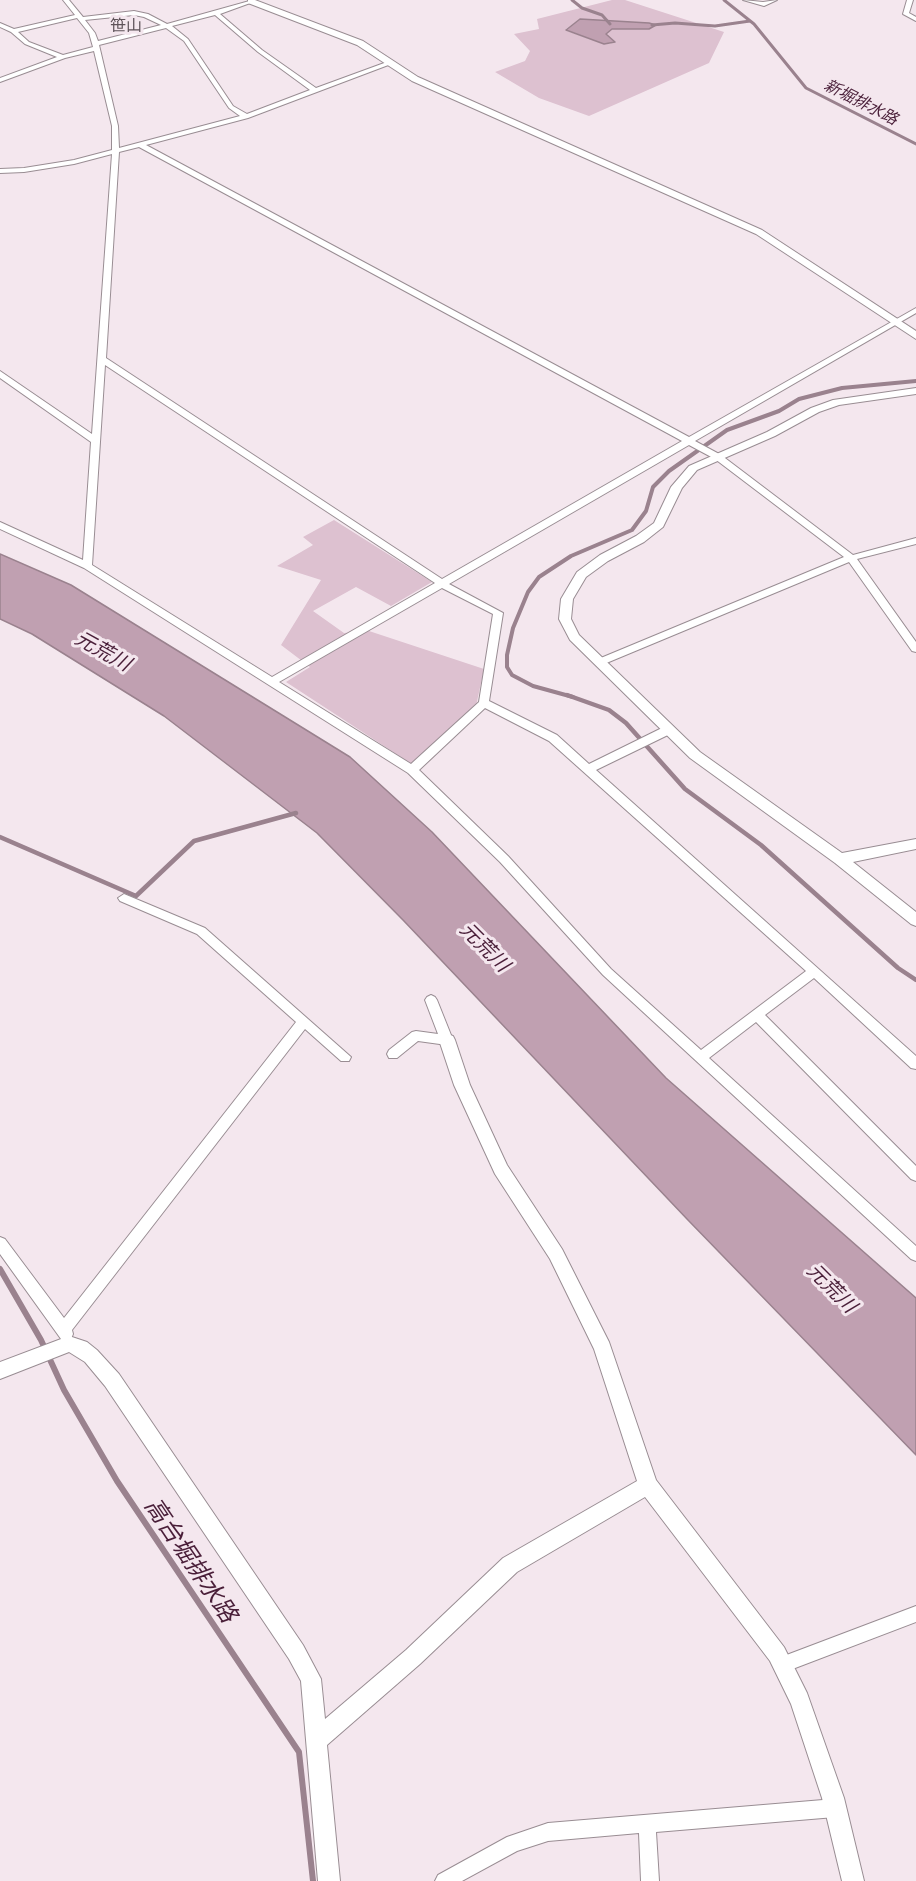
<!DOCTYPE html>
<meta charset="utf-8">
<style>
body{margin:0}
canvas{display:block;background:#f4e7ee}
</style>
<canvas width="916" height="1881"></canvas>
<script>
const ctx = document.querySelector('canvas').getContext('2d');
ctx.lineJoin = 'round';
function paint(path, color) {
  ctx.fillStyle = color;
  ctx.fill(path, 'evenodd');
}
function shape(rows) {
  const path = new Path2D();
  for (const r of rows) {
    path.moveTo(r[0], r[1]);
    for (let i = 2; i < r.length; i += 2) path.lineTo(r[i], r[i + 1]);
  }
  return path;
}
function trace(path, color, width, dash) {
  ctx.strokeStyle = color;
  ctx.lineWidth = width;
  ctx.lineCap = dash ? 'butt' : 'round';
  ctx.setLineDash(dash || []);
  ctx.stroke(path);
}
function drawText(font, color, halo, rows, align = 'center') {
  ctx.font = font + ' "Exo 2","Noto Sans JP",sans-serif';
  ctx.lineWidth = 6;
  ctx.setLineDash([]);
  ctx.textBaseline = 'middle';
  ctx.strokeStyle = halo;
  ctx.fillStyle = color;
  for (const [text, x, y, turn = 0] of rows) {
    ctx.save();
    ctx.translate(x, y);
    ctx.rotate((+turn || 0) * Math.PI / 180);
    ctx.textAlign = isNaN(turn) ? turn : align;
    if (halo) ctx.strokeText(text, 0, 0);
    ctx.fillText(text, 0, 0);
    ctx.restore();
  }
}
const green = shape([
 [612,0,625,0,724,32,709,63,589,116,539,98,495,72,525,61,530,51,514,34,539,29,537,19],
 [580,19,601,22,654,24,649,29,612,29,606,34,613,43,604,44,567,31,566,29],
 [334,520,432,582,391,606,356,587,313,611,344,633,369,631,484,669,476,706,413,765,286,682,310,667,281,645,321,580,277,566,313,545,303,537]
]);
const water = shape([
 [580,19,649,23,656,25,649,29,612,29,606,34,615,42,604,44,566,30,580,19],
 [0,554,71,585,350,757,432,832,666,1078,916,1298,916,1455,687,1219,403,920,317,833,164,716,32,634,0,619,0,554]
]);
const streamFar3 = shape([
 [572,0,582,8,602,15,610,24],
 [724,0,754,24,806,88,916,144],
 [652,25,675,23,715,26,750,21]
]);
const streamFar2 = shape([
 [573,697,533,686,512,675,507,667,507,655,513,628,528,592,539,577,571,556,632,530,646,511,653,487,669,471,727,430,779,411,799,399,842,388,916,381]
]);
const streamFar1 = shape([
 [567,695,609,710,626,723,685,789,761,845,898,968,916,980],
 [0,837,136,896,194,841,296,813]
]);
const stream = shape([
 [0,1269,41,1340,64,1390,117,1481,299,1752,313,1881]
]);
const minor = shape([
 [63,0,69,0,83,17,134,11,148,14,167,24,253,0,253,2,220,14,262,50,316,88,387,62,391,62,391,64,248,118,146,145,689,437,916,308,916,313,695,441,721,455,853,555,916,538,916,544,857,559,916,642,916,652,912,651,849,562,604,664,596,664,595,662,596,660,844,557,715,459,689,445,449,584,503,613,489,701,557,735,589,764,664,727,672,727,673,730,672,733,596,770,916,1056,916,1069,911,1068,814,978,765,1015,916,1166,916,1181,911,1179,756,1022,709,1058,916,1246,916,1261,911,1259,603,975,500,862,408,773,84,568,0,529,0,522,83,560,91,442,0,378,0,371,92,434,112,154,74,164,24,172,0,173,0,169,24,168,74,160,112,150,112,126,94,51,65,58,0,82,0,78,57,57,25,44,11,32,0,27,0,23,14,29,75,15,63,0],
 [134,15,144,17,161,25,98,41,95,33,85,20,134,15],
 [215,15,258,52,310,90,247,114,233,106,188,39,172,26,215,15],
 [77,18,89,33,93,47,63,55,29,42,18,32,77,18],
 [166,28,184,41,229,108,240,116,119,148,118,126,99,45,166,28],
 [139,147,682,441,442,579,106,358,119,152,139,147],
 [105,365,435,583,272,677,92,565,105,365],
 [442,588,493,614,479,702,411,764,279,682,442,588],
 [485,708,549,741,806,971,701,1050,611,969,508,856,419,770,485,708],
 [743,0,763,2,777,0,764,6,743,0],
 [907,0,913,0,909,13,916,17,916,21,903,14,907,0],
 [124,894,205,928,351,1057,349,1061,341,1061,305,1029,72,1330,73,1334,71,1339,66,1341,61,1339,0,1254,0,1237,5,1239,64,1318,296,1022,197,934,120,901,118,898,124,894],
 [431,995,435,997,437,1000,453,1040,451,1044,447,1045,418,1041,397,1058,389,1058,387,1054,389,1050,412,1032,416,1031,438,1034,425,1000,427,997,431,995],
 [916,1606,916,1622,782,1673,776,1671,774,1665,776,1659,916,1606],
 [835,1799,841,1802,844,1808,841,1814,835,1817,656,1832,659,1881,641,1881,639,1833,548,1841,517,1851,462,1881,435,1881,438,1875,507,1837,548,1823,835,1799]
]);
const tertiary = shape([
 [248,0,255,0,363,41,418,77,762,230,916,331,916,339,756,234,412,81,357,45,248,3,248,0],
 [916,388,916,394,839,405,819,412,775,436,697,470,682,488,663,527,644,542,608,561,586,577,573,599,571,619,579,635,700,752,842,853,916,839,916,849,853,862,916,912,916,926,911,924,835,863,690,758,570,640,559,619,561,599,577,572,600,555,636,536,654,523,671,487,689,466,767,432,811,408,833,400,916,388],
 [447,1034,453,1036,455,1040,470,1085,507,1165,562,1249,609,1342,656,1480,784,1647,807,1693,844,1798,864,1881,842,1881,822,1798,791,1704,770,1661,645,1497,517,1572,420,1664,327,1745,340,1881,318,1881,301,1681,289,1659,105,1386,85,1362,69,1352,0,1379,0,1362,69,1336,87,1342,97,1350,119,1374,303,1645,321,1679,325,1719,406,1650,503,1558,637,1481,594,1349,550,1259,495,1174,454,1085,439,1040,441,1036,447,1034]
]);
const farNeighbourhoodnames = [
 ["笹山",126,26]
];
const farWaternames = [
 ["新堀排水路",861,102,27]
];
const waterNames = [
 ["元荒川",103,651,29],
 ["元荒川",485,947,45],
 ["元荒川",832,1288,45]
];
const nearWaternames = [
 ["高台堀排水路",191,1560,56]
];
paint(green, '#ddc1d0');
paint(water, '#c0a0b1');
trace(water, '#9a828e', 1.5);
trace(streamFar3, '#9a828e', 3);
trace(streamFar2, '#9a828e', 4);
trace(streamFar1, '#9a828e', 4.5);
trace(stream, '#9a828e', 6);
trace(minor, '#998d93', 2);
trace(tertiary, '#998d93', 2);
paint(minor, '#fff');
paint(tertiary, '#fff');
drawText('16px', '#5e5359', '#f4e7ee', farNeighbourhoodnames);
drawText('italic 16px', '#491e38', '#f4e7ee', farWaternames);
drawText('italic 20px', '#491e38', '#f4e7ee', waterNames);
drawText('italic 24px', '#491e38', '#f4e7ee', nearWaternames);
</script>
